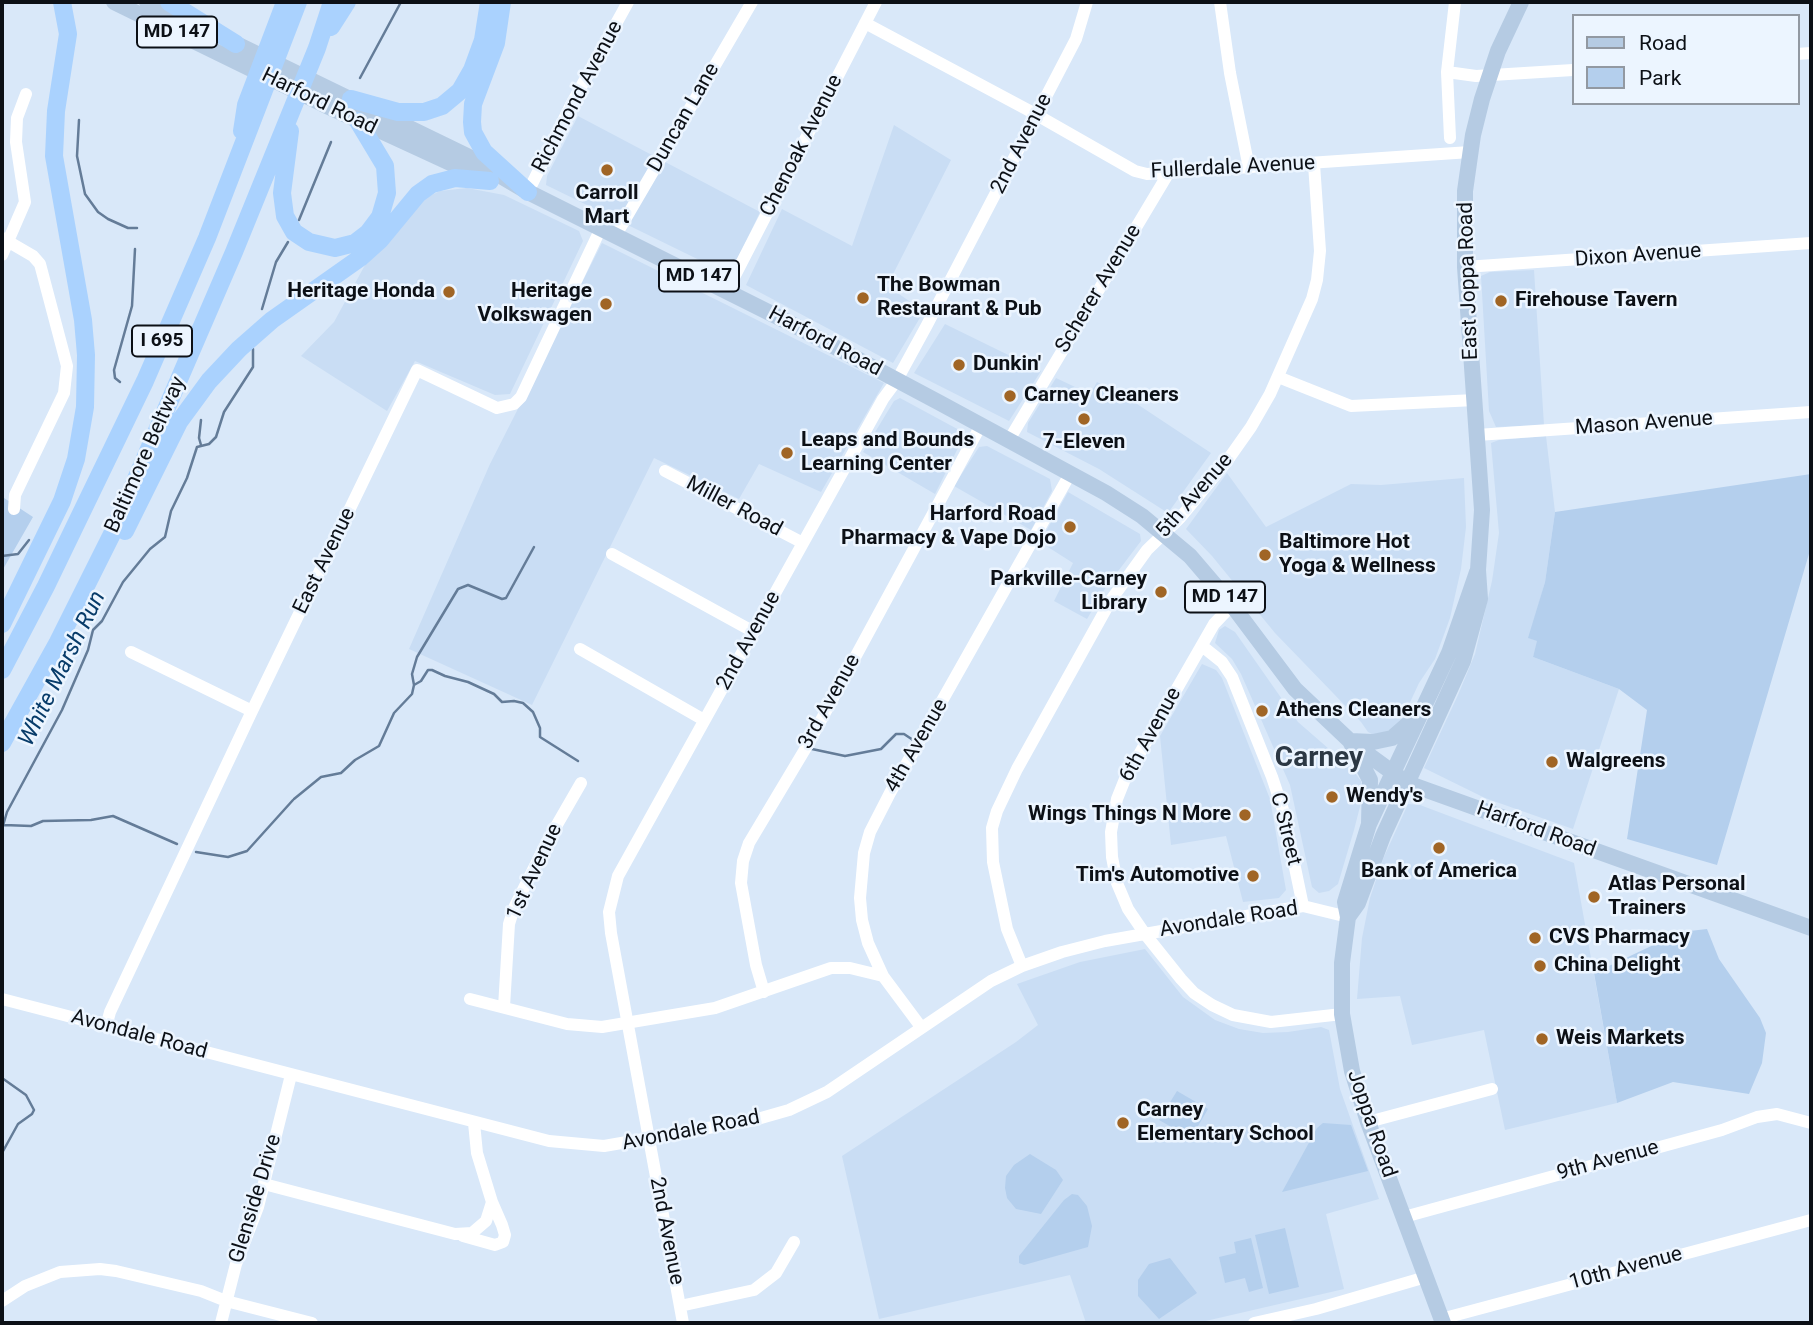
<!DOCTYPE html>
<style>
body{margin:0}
#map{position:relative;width:1813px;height:1325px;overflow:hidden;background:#d9e8f9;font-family:Roboto,sans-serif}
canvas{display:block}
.frame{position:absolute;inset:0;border:4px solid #0c1016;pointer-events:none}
.legend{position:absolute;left:1572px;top:14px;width:228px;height:91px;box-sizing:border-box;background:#ecf5ff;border:2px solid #9299a2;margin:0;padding:9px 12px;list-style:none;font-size:21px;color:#0c1016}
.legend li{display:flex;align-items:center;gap:14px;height:35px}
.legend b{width:35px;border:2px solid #9299a2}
</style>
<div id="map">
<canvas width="1813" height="1325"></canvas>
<div class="frame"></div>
<ul class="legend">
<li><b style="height:9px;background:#b5cbe3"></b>Road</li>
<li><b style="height:19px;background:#b4cfed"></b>Park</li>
</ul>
</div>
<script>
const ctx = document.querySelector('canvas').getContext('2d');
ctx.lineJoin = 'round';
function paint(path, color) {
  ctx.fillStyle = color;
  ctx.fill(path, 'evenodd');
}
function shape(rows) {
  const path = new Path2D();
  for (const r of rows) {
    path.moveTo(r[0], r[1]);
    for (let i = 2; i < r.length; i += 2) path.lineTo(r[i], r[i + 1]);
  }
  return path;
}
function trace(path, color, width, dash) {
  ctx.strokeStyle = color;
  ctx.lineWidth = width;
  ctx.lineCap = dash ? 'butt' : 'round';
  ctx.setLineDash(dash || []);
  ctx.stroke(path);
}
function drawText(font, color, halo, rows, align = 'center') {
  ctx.font = font + ' Roboto,sans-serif';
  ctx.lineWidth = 5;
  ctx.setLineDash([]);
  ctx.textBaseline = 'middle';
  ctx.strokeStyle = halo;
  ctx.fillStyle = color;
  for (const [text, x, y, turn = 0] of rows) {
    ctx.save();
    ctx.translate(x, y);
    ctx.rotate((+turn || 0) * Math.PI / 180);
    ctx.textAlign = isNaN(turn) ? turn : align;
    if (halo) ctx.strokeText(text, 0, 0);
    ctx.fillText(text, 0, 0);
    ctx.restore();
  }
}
const built = shape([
 [578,116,760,212,730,275,546,185,547,176],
 [894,125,951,160,887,286,924,311,893,363,746,285,782,209,852,246],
 [467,188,504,195,579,231,583,241,510,394,495,395,415,361,387,411,301,356,334,322,365,265,425,198,440,191],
 [602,243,884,383,821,492,759,464,739,499,654,458,532,705,409,649,490,464],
 [1534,270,1544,425,1496,427,1489,411,1481,276,1490,272],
 [945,324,1041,371,1009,421,914,373],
 [1056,378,1090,394,1097,382,1131,400,1211,453,1168,513,1099,469,1027,432,1028,423],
 [900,398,961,431,963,438,935,494,863,452,894,401],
 [1546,436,1555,512,1545,582,1529,638,1538,641,1533,657,1619,689,1573,829,1485,798,1424,768,1458,695,1475,654,1492,581,1499,533,1491,443,1499,440],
 [987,446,1050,479,1052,491,1031,530,954,486,979,447],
 [1227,473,1266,527,1351,484,1381,485,1464,478,1466,527,1461,569,1450,618,1435,659,1419,683,1399,726,1376,736,1368,732,1361,722,1275,633,1212,556,1186,529],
 [1068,492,1140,534,1141,541,1106,587,1087,619,1054,601,1073,563,1040,542],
 [1225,626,1235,632,1298,722,1352,769,1361,781,1363,795,1354,830,1338,884,1329,891,1319,893,1312,887,1290,785,1241,674,1232,659,1215,643,1219,630],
 [1202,664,1216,670,1222,678,1270,799,1286,890,1279,898,1243,902,1226,836,1171,845,1160,736],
 [1408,804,1420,805,1574,863,1617,1103,1505,1130,1484,1030,1412,1045,1400,996,1357,999,1362,938,1370,898,1383,859],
 [1145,949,1183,997,1215,1020,1239,1029,1263,1033,1288,1032,1321,1027,1329,1030,1340,1089,1379,1199,1326,1214,1344,1289,1197,1323,1086,1323,1070,1275,879,1319,842,1156,1016,1042,1038,1025,1017,984,1080,962]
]);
const green = shape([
 [1811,474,1811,547,1717,865,1627,839,1647,710,1619,689,1533,657,1537,641,1528,638,1545,582,1555,512],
 [4,498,33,517,2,571,2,501],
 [1707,929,1719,959,1760,1018,1766,1033,1762,1063,1749,1094,1673,1082,1617,1103,1594,973,1681,932],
 [1177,1091,1208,1109,1191,1138,1159,1120],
 [1323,1123,1351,1125,1368,1171,1282,1192,1317,1128],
 [1030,1154,1056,1170,1063,1180,1041,1214,1016,1209,1007,1198,1005,1188,1006,1176,1014,1165],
 [1072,1194,1078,1195,1087,1206,1092,1226,1088,1247,1024,1265,1019,1263,1019,1256,1064,1200],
 [1285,1228,1299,1287,1269,1294,1255,1235],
 [1251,1238,1263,1288,1249,1292,1245,1278,1225,1283,1219,1257,1236,1253,1234,1242],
 [1170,1258,1197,1293,1159,1319,1138,1296,1138,1280,1149,1264]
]);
const stream = shape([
 [360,78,401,2],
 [79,120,77,156,85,194,98,212,108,219,128,228,137,228],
 [299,220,331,142],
 [262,309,276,262,288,242],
 [120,382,115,378,114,370,132,306,135,249],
 [201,420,199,438,201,445],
 [2,556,18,554,29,540],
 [414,685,421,681,428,670,432,670,445,676,468,682,494,694,502,702,514,701,523,703,533,712,540,728,540,737,578,761],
 [812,749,845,756,881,749,896,734,904,734,913,740],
 [294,799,321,777,341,773,355,760,379,746,394,713,412,694,414,685,412,674,417,657,458,589,468,585,502,599,506,598,534,547],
 [4,825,31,826,43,821,91,820,113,816,177,844],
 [2,829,7,812,62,710,88,650,93,630,102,621,123,582,150,549,165,537,171,511,187,478,197,447,209,444,216,437,224,412,253,367,253,349],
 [196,852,228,857,247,851,293,800],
 [2,1078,26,1095,34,1110,32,1114,18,1124,2,1153]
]);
const minor = shape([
 [1220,2,1230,73,1249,168],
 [865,23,1028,110,1135,171,1147,174,1470,152],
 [1797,54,1811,53],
 [1447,72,1476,76,1573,70],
 [1450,138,1447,72,1455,2],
 [528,192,571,105,628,2],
 [616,235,752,2],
 [2,238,33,256,40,264,67,366,64,393,15,495,14,509],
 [2,255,25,202,16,142,17,118,26,94],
 [1465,267,1811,243],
 [727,291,876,2],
 [1278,377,1351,406,1475,400],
 [1477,435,1811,412],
 [1009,440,1168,174],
 [665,471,803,543],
 [612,554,754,632],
 [1232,605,1214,624,1125,779,1117,799,1111,832,1112,857,1117,883,1128,909,1145,934,1181,979,1194,993,1212,1005,1233,1015,1271,1022,1342,1014],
 [1202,646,1222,662,1232,677,1272,777,1283,810,1303,906],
 [580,649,704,720],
 [131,652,252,711],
 [1022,966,1007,929,993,862,992,828,997,811,1017,769,1111,600,1147,550,1180,518,1227,461,1251,427,1270,394,1312,299,1317,280,1320,251,1314,164],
 [764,992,756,965,741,883,743,861,749,843,807,746,981,425],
 [2,999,549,1141,604,1146,754,1120,789,1110,827,1092,991,981,1022,966,1062,952,1105,941,1303,906,1348,917],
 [470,999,567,1024,602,1027,715,1008,831,968,850,968,883,976],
 [504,1007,509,924,514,908,547,842,581,783],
 [106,1027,110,1012,252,711,417,370,497,408,514,404,521,397,601,228],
 [921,1027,883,976,868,943,862,920,860,898,864,853,870,832,890,793,1070,474],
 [1368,1122,1492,1089],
 [264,1184,455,1234,472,1233,486,1221,492,1202,477,1153,474,1123],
 [1404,1217,1722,1130,1757,1117,1777,1114,1811,1123],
 [463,1236,495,1245,503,1242,505,1235,502,1225,492,1202],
 [2,1301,25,1286,60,1272,100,1269,116,1271,201,1291,226,1301,312,1323],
 [680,1306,754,1290,776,1273,794,1242],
 [1441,1319,1811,1220],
 [221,1323,236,1264,258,1207,291,1075],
 [683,1323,611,933,609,912,618,876,883,399,897,380,927,325,1076,39,1087,2],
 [1254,1323,1316,1309,1426,1277]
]);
const major = shape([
 [114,2,329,107,485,179],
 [147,2,187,21],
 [226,39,467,156,528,192,786,321,940,403,1106,493,1142,516,1190,556,1232,605,1295,689,1350,741,1370,780,1369,824],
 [1350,741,1373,742,1392,738,1416,717],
 [1355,745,1407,783,1811,928],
 [1348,917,1358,903,1383,836,1463,661,1480,599,1478,570,1482,510,1465,267,1465,191,1473,135,1482,99,1498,51,1521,2],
 [1443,1323,1368,1122,1352,1071,1342,1014,1342,963,1348,917,1345,902,1369,824,1449,653,1477,572]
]);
const highway = shape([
 [169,2,236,44],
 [502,2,496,43,473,104,472,122,473,132,484,152,528,192],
 [331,27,347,2],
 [351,99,398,112,424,112,442,106,460,91,472,70,483,40,489,2],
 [242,131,246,105,284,5],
 [290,131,282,193,285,216,294,232,309,242,335,248,355,243,368,233,380,217,387,193,385,166,358,121],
 [125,531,179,422,209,381,239,349,272,320,360,258,380,240,418,194,432,184,455,178,490,181],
 [2,624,62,501,76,459,85,407,86,355,83,320,54,156,56,111,68,34,62,2],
 [2,670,46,586,145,381,207,238,298,2],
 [2,743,58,642,114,530,234,252,317,48,332,2]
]);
const markers = [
 [607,170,7,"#a06525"],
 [449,292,7,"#a06525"],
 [863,298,7,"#a06525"],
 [1501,301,7,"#a06525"],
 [606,304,7,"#a06525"],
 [959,365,7,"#a06525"],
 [1010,396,7,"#a06525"],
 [1084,419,7,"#a06525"],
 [787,453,7,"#a06525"],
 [1070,527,7,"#a06525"],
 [1265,555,7,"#a06525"],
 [1161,592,7,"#a06525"],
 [1262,711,7,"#a06525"],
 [1552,762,7,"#a06525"],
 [1332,797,7,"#a06525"],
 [1245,815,7,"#a06525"],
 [1439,848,7,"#a06525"],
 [1253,876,7,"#a06525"],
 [1594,897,7,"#a06525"],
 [1535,938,7,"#a06525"],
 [1540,966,7,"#a06525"],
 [1542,1039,7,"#a06525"],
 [1123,1123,7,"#a06525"]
];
const shields = [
 [177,32,80],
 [699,276,80],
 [162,341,60],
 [1225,597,80]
];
const shieldNames = [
 ["MD 147",177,32],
 ["MD 147",699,276],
 ["I 695",162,341],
 ["MD 147",1225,597]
];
const streetNames = [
 ["Richmond Avenue",578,97,-62],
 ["Harford Road",319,102,26],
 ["Duncan Lane",684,118,-60],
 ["2nd Avenue",1022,144,-63],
 ["Chenoak Avenue",802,146,-63],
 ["Fullerdale Avenue",1233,168,-3],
 ["Dixon Avenue",1638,256,-4],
 ["East Joppa Road",1469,281,-92],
 ["Scherer Avenue",1099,289,-59],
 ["Harford Road",825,342,28],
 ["Mason Avenue",1644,424,-4],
 ["Baltimore Beltway",146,455,-66],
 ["5th Avenue",1195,496,-49],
 ["Miller Road",734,507,28],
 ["East Avenue",325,561,-64],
 ["2nd Avenue",749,641,-61],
 ["3rd Avenue",830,702,-61],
 ["6th Avenue",1151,735,-61],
 ["4th Avenue",917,746,-60],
 ["C Street",1285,829,76],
 ["Harford Road",1536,830,20],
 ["1st Avenue",535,872,-65],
 ["Avondale Road",1229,920,-9],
 ["Avondale Road",139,1035,15],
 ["Joppa Road",1371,1124,71],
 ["Avondale Road",691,1131,-11],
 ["9th Avenue",1608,1161,-15],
 ["Glenside Drive",256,1199,-73],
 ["2nd Avenue",666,1231,79],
 ["10th Avenue",1626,1269,-15]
];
const poiNames = [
 ["Carroll",607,194,"center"],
 ["Mart",607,218,"center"],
 ["The Bowman",877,286],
 ["Restaurant & Pub",877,310],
 ["Heritage Honda",435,292,"right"],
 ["Heritage",592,292,"right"],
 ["Volkswagen",592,316,"right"],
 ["Firehouse Tavern",1515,301],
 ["Dunkin'",973,365],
 ["Carney Cleaners",1024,396],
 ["Leaps and Bounds",801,441],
 ["Learning Center",801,465],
 ["7-Eleven",1084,443,"center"],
 ["Harford Road",1056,515,"right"],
 ["Pharmacy & Vape Dojo",1056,539,"right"],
 ["Baltimore Hot",1279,543],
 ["Yoga & Wellness",1279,567],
 ["Parkville-Carney",1147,580,"right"],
 ["Library",1147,604,"right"],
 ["Athens Cleaners",1276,711],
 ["Walgreens",1566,762],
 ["Wendy's",1346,797],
 ["Wings Things N More",1231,815,"right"],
 ["Bank of America",1439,872,"center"],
 ["Tim's Automotive",1239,876,"right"],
 ["Atlas Personal",1608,885],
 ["Trainers",1608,909],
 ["CVS Pharmacy",1549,938],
 ["China Delight",1554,966],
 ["Weis Markets",1556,1039],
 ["Carney",1137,1111],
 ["Elementary School",1137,1135]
];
const waterNames = [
 ["White Marsh Run",63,669,-64]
];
const districtNames = [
 ["Carney",1319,759]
];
paint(built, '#c9ddf4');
paint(green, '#b4cfed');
trace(stream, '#647c98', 2.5);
trace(minor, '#fff', 12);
trace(major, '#b5cbe3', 16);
trace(highway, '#aad2fe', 18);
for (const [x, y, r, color] of markers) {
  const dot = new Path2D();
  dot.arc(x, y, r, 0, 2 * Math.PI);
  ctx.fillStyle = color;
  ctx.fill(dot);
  trace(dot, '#ecf5ff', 2.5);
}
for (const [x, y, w] of shields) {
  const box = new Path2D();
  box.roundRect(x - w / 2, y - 15.5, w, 31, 5);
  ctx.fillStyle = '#ecf5ff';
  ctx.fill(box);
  trace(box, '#0c1016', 2);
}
drawText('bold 19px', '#0c1016', null, shieldNames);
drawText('21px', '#0c1016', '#ecf5ff', streetNames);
drawText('bold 21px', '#0c1016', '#ecf5ff', poiNames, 'left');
drawText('italic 23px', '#083c6a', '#ecf5ff', waterNames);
drawText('bold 28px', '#2c3844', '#ecf5ff', districtNames);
</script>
